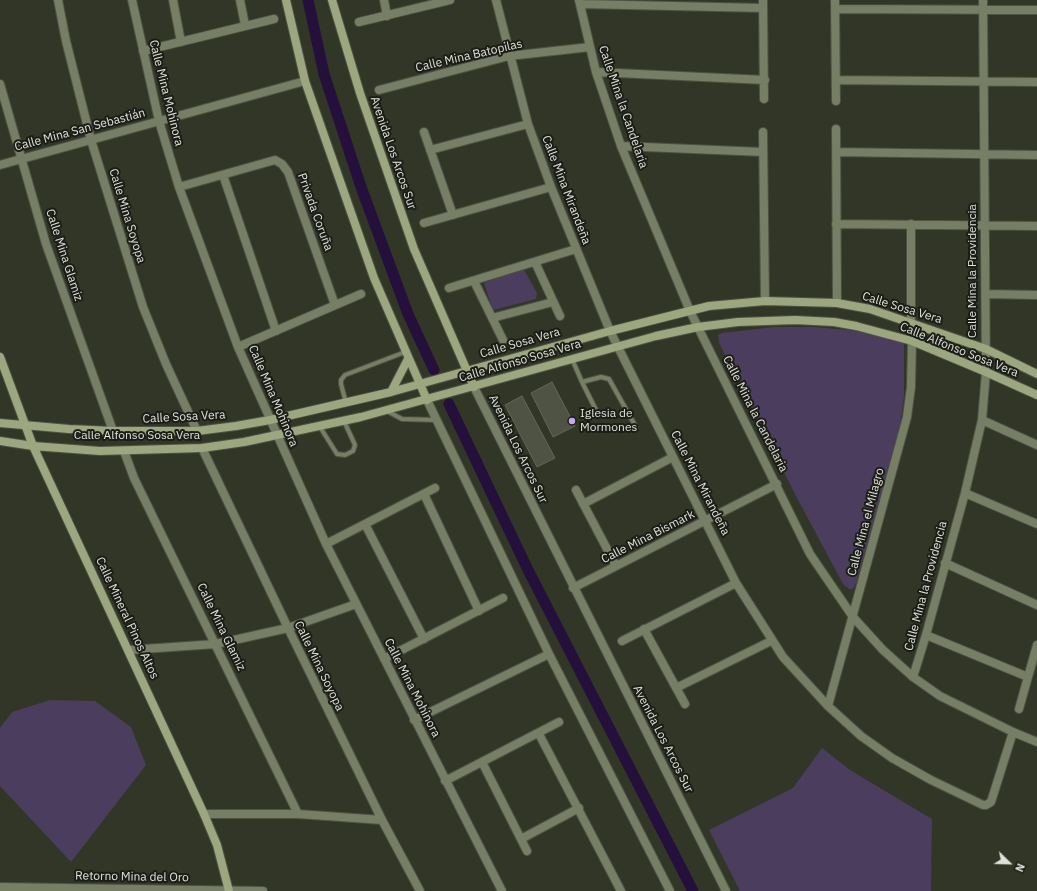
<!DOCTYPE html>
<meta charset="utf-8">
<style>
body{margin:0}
#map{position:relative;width:1037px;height:891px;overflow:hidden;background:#323627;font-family:"IBM Plex Sans",sans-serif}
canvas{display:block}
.north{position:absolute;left:989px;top:843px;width:40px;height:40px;-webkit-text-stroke:3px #1b1d16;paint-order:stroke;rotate:113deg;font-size:11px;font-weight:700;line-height:16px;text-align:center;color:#dfe2d9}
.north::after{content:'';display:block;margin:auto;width:14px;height:18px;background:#dfe2d9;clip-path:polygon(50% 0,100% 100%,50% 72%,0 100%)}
</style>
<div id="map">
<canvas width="1037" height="891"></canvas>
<div class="north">N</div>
</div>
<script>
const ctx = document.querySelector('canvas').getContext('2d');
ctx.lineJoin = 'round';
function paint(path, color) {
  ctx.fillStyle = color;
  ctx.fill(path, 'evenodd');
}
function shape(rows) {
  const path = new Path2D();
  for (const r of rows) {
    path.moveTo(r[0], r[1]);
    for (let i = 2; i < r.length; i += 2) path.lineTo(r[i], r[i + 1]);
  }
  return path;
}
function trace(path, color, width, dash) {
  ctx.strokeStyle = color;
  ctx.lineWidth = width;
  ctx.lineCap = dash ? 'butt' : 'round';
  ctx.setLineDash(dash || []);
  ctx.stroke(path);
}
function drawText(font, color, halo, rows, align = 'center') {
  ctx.font = font + ' "IBM Plex Sans",sans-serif';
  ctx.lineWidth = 4;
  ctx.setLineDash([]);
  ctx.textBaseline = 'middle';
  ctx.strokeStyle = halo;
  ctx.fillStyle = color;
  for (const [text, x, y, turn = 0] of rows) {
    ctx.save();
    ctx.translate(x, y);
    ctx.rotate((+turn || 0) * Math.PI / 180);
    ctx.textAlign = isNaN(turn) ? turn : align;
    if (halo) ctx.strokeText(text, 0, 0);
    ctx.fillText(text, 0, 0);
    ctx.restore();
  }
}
const green = shape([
 [523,268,537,293,536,299,493,310,484,283],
 [774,327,813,327,849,330,880,335,904,343,904,397,900,425,857,581,853,589,849,589,843,584,797,498,719,343,718,335,722,333],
 [50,700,95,701,131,727,146,765,71,862,0,786,0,728,12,712],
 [822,748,850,770,932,819,931,891,740,891,709,830,793,788]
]);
const canal = shape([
 [308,0,324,74,361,187,408,314,434,370],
 [449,404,527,568,693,891]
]);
const building = shape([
 [552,382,575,426,553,437,531,393,552,382],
 [522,396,555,458,537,467,505,405,522,396]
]);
const lane = shape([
 [572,359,582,382,601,377,609,379,636,427],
 [582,382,596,410],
 [346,403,341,384,341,380,345,375,405,352],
 [387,411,402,419,436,420],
 [320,427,337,454,345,455,353,451,355,445,344,421]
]);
const street = shape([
 [58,0,66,41,91,140,143,307,166,364,197,431],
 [132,0,159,121,179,187,238,347,326,544,502,891],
 [173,0,181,42],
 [240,0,245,25],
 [384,0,387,16],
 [496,0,528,124,551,187,610,331,736,583,783,657,828,706,861,736,892,758,931,780,983,805,986,805,991,802,1013,732],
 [579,0,596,72,621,146,690,311,810,554,853,617,883,650,913,677,940,696,1013,732,1037,742],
 [763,0,764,99],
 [835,0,836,101],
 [580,4,763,8],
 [835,9,1037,10],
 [359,22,450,0],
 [143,51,274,19],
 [596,72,765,80],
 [836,80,1037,82],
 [0,84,46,244,113,431],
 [379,90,509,56,590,47],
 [836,129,837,303],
 [424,132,453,215],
 [763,132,765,301],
 [621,146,763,152],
 [430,150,528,124],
 [836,152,1037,155],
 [0,165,305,81],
 [223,175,276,331],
 [179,187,275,160,282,164,288,172,335,305],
 [424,223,551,187],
 [836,224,1037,226],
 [911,224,911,322],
 [535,262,560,316],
 [474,281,503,340],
 [449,288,576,249],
 [986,294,1037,295],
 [492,318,553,302],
 [238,347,361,294],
 [474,387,726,891],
 [427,400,549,654,670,891],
 [982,420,1037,445],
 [202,448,288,628,382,820,420,891],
 [124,451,134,478,298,814],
 [576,490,616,566],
 [965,493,1037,524],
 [424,494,479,611],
 [583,504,673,457],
 [365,524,424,639],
 [326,544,435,488],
 [945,563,1037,605],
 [573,588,777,484],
 [644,629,685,704],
 [926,635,1028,677],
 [622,641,736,583],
 [129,650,216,644,288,628,356,604],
 [384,659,503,598],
 [913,677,926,635,965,493,982,420,986,372,983,0],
 [676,688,771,641],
 [828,706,907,417,911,387,912,341],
 [1019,709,1037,645],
 [414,720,549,654],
 [539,734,621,891],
 [482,762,527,851],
 [445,781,559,722],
 [204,814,298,814,382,820],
 [521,839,579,808],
 [0,887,263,891]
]);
const secondary = shape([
 [286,0,305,81,374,278,427,400],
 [332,0,360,93,414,249,474,387],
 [0,357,33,446,204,814,217,845,229,891],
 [391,392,408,359],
 [0,423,69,429,113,431,197,431,236,426,270,420,391,392,610,331,709,306,765,301,837,303,870,309,986,349,1037,374],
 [0,441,33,446,100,451,202,448,244,442,361,417,656,336,698,327,738,322,795,320,834,322,856,326,912,341,986,372,1037,395]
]);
const markers = [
 [572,421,4,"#c4a7f1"]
];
const streetNames = [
 ["Calle Mina Batopilas",469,56,-13],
 ["Calle Mina Mohinora",166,93,76],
 ["Calle Mina la Candelaria",623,107,71],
 ["Calle Mina San Sebastián",80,130,-15],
 ["Avenida Los Arcos Sur",393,153,71],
 ["Calle Mina Mirandeña",566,190,69],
 ["Privada Coruña",315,212,70],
 ["Calle Mina Soyopa",127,216,73],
 ["Calle Mina Glamiz",64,255,72],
 ["Calle Mina la Providencia",973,271,-90],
 ["Calle Sosa Vera",902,308,17],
 ["Calle Sosa Vera",520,343,-16],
 ["Calle Alfonso Sosa Vera",959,350,22],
 ["Calle Alfonso Sosa Vera",520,361,-16],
 ["Calle Mina Mohinora",273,396,67],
 ["Calle Mina la Candelaria",755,414,63],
 ["Calle Sosa Vera",184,417,-3],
 ["Calle Alfonso Sosa Vera",137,436],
 ["Avenida Los Arcos Sur",518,449,64],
 ["Calle Mina Mirandeña",700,483,63],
 ["Calle Mina el Milagro",866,522,-75],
 ["Calle Mina Bismark",648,537,-27],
 ["Calle Mina la Providencia",926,586,-75],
 ["Calle Mineral Pinos Altos",127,618,65],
 ["Calle Mina Glamiz",221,627,64],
 ["Calle Mina Soyopa",319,666,64],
 ["Calle Mina Mohinora",412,688,63],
 ["Avenida Los Arcos Sur",663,739,63],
 ["Retorno Mina del Oro",132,877,1]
];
const poiNames = [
 ["Iglesia de",580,414],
 ["Mormones",580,428]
];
paint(green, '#4a3d5d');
trace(canal, '#25103c', 11);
paint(building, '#4f5343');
trace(building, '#626757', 1);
trace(lane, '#4e5243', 6);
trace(street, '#4e5243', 10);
trace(secondary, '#4e5243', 10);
trace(lane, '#767e65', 4);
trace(street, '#767e65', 8);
trace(secondary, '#9ca780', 8);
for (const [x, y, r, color] of markers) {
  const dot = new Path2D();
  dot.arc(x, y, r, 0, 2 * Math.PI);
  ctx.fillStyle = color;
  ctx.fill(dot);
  trace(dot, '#1b1d16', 1.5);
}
drawText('12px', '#dfe2d9', '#1b1d16', streetNames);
drawText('12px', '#dfe2d9', '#1b1d16', poiNames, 'left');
</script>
